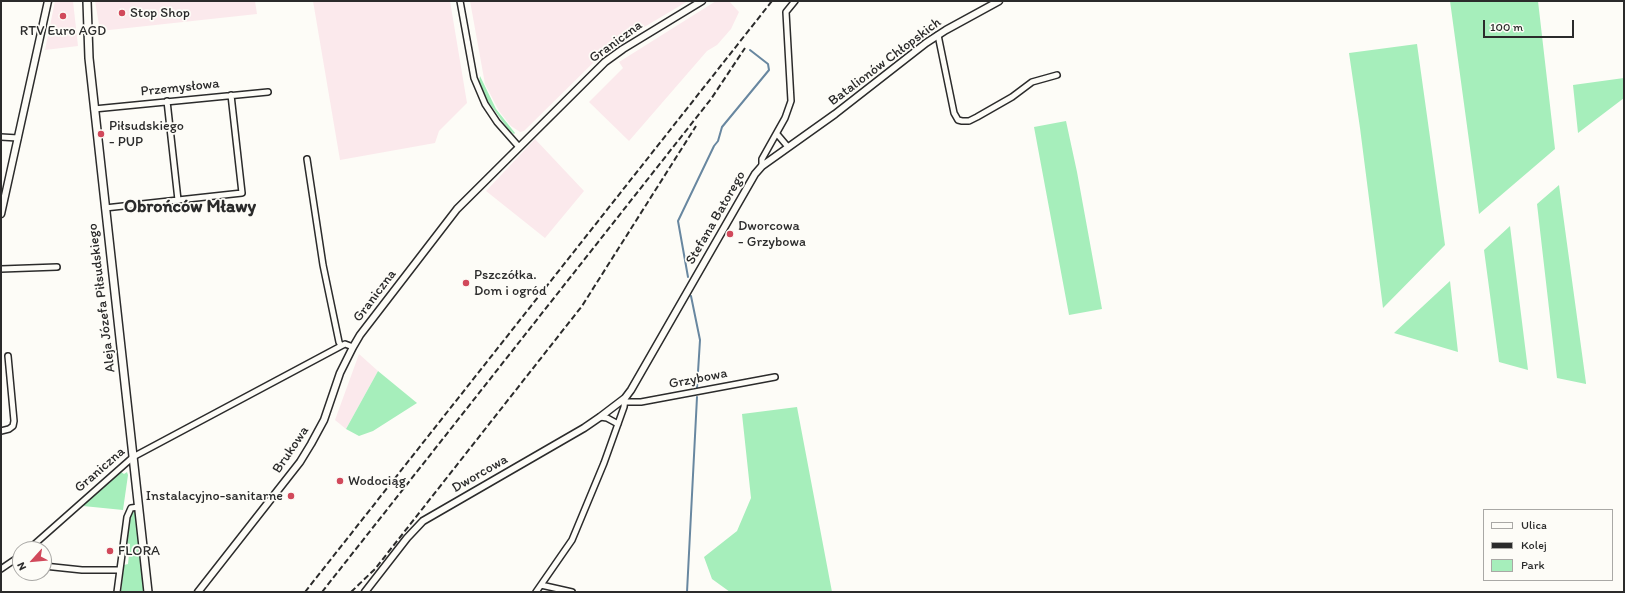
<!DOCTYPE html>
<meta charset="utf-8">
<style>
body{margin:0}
#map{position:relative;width:1625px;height:593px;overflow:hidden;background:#fdfcf7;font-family:Itim,sans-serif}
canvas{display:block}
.frame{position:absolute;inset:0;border:2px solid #2b2b2b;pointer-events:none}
.legend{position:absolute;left:1483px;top:509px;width:130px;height:72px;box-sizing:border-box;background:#fdfcf7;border:1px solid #a9a8a5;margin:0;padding:5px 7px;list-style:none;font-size:12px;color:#2b2b2b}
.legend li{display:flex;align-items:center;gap:8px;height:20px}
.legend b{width:20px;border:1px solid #a9a8a5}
.north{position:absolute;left:12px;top:541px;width:40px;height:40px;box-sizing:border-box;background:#fdfcf7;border:1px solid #a9a8a5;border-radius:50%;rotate:243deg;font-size:11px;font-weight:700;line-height:16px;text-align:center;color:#2b2b2b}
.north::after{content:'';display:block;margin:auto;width:14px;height:18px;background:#d1495b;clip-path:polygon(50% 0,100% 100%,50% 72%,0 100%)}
.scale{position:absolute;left:1483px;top:20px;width:91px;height:18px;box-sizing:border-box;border:2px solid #2b2b2b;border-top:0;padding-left:5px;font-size:12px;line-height:14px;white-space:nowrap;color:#2b2b2b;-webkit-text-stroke:3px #fdfcf7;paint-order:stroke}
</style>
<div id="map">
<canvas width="1625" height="593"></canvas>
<div class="frame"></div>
<ul class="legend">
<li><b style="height:5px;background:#fdfcf7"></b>Ulica</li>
<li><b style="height:5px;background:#2b2b2b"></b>Kolej</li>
<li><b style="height:11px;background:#a6eebb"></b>Park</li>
</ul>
<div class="north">N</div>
<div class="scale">100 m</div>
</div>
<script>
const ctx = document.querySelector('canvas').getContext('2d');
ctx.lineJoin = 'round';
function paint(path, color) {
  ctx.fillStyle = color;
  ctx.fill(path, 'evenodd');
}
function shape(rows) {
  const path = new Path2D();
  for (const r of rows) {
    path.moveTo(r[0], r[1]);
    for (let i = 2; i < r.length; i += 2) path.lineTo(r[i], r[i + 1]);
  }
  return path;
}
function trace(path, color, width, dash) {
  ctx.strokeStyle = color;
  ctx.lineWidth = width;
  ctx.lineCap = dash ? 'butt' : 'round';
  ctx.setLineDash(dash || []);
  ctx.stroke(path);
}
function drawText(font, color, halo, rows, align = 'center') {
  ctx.font = font + ' Itim,sans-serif';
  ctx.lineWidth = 3.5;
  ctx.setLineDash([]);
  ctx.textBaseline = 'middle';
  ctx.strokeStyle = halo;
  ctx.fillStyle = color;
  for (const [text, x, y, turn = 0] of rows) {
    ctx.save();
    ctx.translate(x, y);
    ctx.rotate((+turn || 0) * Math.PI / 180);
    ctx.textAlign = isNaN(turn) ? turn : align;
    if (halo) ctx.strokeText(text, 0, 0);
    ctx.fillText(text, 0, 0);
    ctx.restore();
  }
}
const built = shape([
 [55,1,73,1,78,46,45,50],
 [95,1,255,1,257,14,100,31],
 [313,1,450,1,467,103,439,131,435,143,340,160],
 [470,1,688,1,614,45,596,60,524,131,520,132,511,126,499,111,485,84],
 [716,1,729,1,739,12,731,29,717,45,707,51,629,141,589,102,623,68,619,62],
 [535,139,584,191,545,238,486,191],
 [359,354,378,371,346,429,335,420]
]);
const green = shape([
 [1450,1,1538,1,1555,149,1479,214],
 [1417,44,1445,245,1383,308,1360,128,1349,53],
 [480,76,496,109,515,133,514,134,508,129,487,100,479,82],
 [1624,78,1624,98,1578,133,1573,85],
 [1066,121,1077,172,1102,309,1069,315,1034,127],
 [1559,185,1586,383,1586,384,1557,378,1537,204],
 [1510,226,1528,370,1499,362,1484,250],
 [1450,281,1458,352,1394,333],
 [378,371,417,403,373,431,359,436,346,429],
 [797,407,832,592,730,592,712,579,704,557,737,531,751,498,742,414],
 [121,472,124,474,127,472,128,475,123,510,83,506],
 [136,511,145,592,121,592,124,565,128,564,130,544,127,543,131,512]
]);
const stream = shape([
 [688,277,678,221,714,146,718,141,722,127,769,70,768,64,750,50],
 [691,296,700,340,697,388],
 [687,592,697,397]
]);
const minor = shape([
 [460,1,474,78,485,104,497,122,519,147],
 [938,35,954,113,958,120,962,121,969,121,977,117,1012,97,1032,82,1057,75],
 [167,101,178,200],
 [94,109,268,92],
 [777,134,788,147],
 [1,137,18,138],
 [307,159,323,265,339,342,341,346],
 [762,166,762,159,785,118,791,101,786,12,795,1],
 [105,208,242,193,231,95],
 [1,269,57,267],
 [626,402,641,402,775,377],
 [600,417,607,418,618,424],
 [1,431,9,429,13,426,14,421,8,356],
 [29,549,133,457,341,346,345,344,353,347],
 [44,566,82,570,119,570],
 [1,569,20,556],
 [541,585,572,592],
 [117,592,127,517,131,508,139,507],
 [536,592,572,540,604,463,624,407,625,398]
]);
const tertiary = shape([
 [1,214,48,1],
 [198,592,300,462,311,444,324,420,340,373,353,347,360,335,457,209,605,62,623,49,702,1],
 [365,592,407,538,423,521,584,428,600,417,625,398,631,390,755,174,762,166,835,114,926,43,946,30,999,1]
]);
const secondary = shape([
 [87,1,89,58,148,592]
]);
const rail = shape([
 [305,592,772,1],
 [322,592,711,99,745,48],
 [351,592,375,569,582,306,696,126]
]);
const markers = [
 [122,13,4,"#d1495b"],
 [63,16,4,"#d1495b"],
 [101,134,4,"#d1495b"],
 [730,234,4,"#d1495b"],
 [466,283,4,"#d1495b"],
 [340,481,4,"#d1495b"],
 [291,496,4,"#d1495b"],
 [110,551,4,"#d1495b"]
];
const poiNames = [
 ["Stop Shop",130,13],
 ["RTV Euro AGD",63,31,"center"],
 ["Piłsudskiego",109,126],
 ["- PUP",109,142],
 ["Dworcowa",738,226],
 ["- Grzybowa",738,242],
 ["Pszczółka.",474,275],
 ["Dom i ogród",474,291],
 ["Wodociąg",348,481],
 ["Instalacyjno-sanitarne",283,496,"right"],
 ["FLORA",118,551]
];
const streetNames = [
 ["Graniczna",616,42,-36],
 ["Batalionów Chłopskich",885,62,-37],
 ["Przemysłowa",180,88,-6],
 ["Stefana Batorego",716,218,-60],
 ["Graniczna",375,296,-53],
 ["Aleja Józefa Piłsudskiego",102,298,-97],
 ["Grzybowa",698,379,-11],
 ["Brukowa",291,450,-56],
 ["Graniczna",100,470,-41],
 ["Dworcowa",480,474,-30]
];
const districtNames = [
 ["Obrońców Mławy",190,207]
];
paint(built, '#fbe9ec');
paint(green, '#a6eebb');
trace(stream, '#6887a0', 2);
trace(minor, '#2b2b2b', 8);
trace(tertiary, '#2b2b2b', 9);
trace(secondary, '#2b2b2b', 10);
trace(minor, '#fdfcf7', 5);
trace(tertiary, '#fdfcf7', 6);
trace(secondary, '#fdfcf7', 7);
trace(rail, '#2b2b2b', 2, [6, 3]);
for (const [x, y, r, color] of markers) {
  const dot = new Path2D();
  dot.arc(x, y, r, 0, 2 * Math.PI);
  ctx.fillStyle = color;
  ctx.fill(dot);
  trace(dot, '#fdfcf7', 1.5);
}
drawText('14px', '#2b2b2b', '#fdfcf7', poiNames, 'left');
drawText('14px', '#2b2b2b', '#fdfcf7', streetNames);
drawText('bold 18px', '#2b2b2b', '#fdfcf7', districtNames);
</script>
